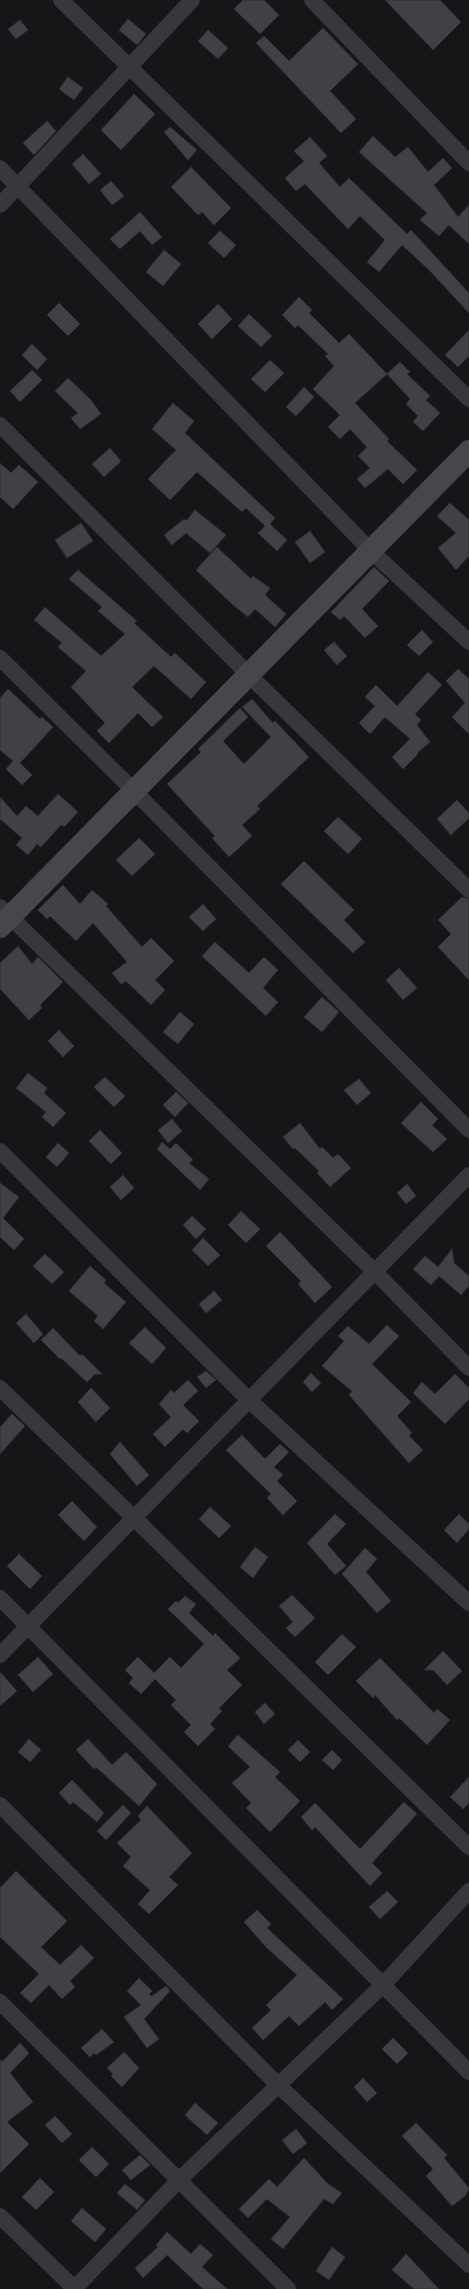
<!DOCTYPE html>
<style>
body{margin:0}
canvas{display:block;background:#161618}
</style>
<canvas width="469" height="2289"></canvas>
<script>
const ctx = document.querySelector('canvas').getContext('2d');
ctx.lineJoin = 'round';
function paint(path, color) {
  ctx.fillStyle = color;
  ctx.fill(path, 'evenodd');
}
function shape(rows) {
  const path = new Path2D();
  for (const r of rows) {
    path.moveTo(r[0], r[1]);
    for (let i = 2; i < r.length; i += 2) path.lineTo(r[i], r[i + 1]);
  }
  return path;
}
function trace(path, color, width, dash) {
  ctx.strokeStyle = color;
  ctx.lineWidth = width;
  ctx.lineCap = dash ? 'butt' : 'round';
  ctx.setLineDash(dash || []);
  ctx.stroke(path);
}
const building = shape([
 [243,0,264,0,279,15,260,34,234,9,243,0],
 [385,0,440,0,461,22,433,50,385,0],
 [128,19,146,34,137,45,119,30,128,19],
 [20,20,28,30,16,39,8,29,20,20],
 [323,28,358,64,330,91,356,119,341,133,256,43,264,36,289,61,323,28],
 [208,30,228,48,218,59,198,41,208,30],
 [68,77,83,88,74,100,59,89,68,77],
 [134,94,155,114,121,150,101,130,134,94],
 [47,121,56,131,34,155,23,143,47,121],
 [170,127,197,150,188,160,164,132,170,127],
 [373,136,395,157,408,147,428,172,443,158,452,168,434,185,458,217,469,205,469,244,449,225,439,236,420,220,427,213,359,152,373,136],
 [310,137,327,156,319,163,340,187,349,178,407,234,411,230,469,293,469,313,429,270,402,245,379,272,367,262,385,240,360,216,348,229,305,184,296,191,285,178,304,161,294,151,310,137],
 [83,154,101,174,89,184,72,164,83,154],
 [191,167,231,208,214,225,202,212,198,215,171,187,191,167],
 [111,181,124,196,112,205,100,190,111,181],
 [140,212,162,237,152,245,140,231,120,249,110,239,140,212],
 [220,231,236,245,224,258,208,243,220,231],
 [164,250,181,264,163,286,146,272,164,250],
 [299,297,312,310,309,313,339,343,349,334,387,374,355,403,389,439,387,441,417,470,403,484,388,469,365,488,357,479,370,468,358,456,367,447,350,429,340,439,328,427,340,415,313,389,334,366,325,356,328,354,298,325,295,328,282,315,299,297],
 [59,303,80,324,68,336,47,315,59,303],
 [218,304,232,319,212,339,198,324,218,304],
 [249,314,272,336,261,347,238,326,249,314],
 [469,330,469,356,458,367,445,355,469,330],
 [32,344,47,359,37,370,22,355,32,344],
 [270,360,284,373,265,392,251,379,270,360],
 [400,362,410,372,407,374,430,396,426,400,440,413,423,431,413,422,418,416,406,404,410,399,387,374,400,362],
 [32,370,42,380,20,402,10,391,32,370],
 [68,378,91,400,101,414,80,429,71,418,78,413,55,391,68,378],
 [304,387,314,397,296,416,286,407,304,387],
 [173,403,194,421,185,433,275,518,270,524,287,540,277,551,258,533,265,526,246,508,242,512,197,472,170,500,148,479,176,450,152,429,173,403],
 [110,448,121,461,104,477,92,464,110,448],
 [0,463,11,473,19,465,38,482,13,509,0,497,0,463],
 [450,503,469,520,469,556,456,570,438,548,456,533,437,516,450,503],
 [195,510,226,535,210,553,186,533,172,545,164,535,184,519,186,521,195,510],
 [81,523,93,541,67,558,55,540,81,523],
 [310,531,325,552,310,563,295,542,310,531],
 [217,547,251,579,253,576,270,588,265,595,286,614,275,627,255,609,248,617,232,604,196,570,217,547],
 [374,567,389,581,362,609,378,626,365,638,344,616,340,620,331,612,374,567],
 [78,570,137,621,134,623,171,657,175,653,206,682,191,699,154,666,132,687,163,717,152,727,138,713,109,743,97,731,105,723,71,687,86,671,58,647,62,643,34,620,45,607,101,656,125,634,98,611,102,607,69,579,78,570],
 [422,630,433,642,419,656,407,645,422,630],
 [334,642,347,656,337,665,324,650,334,642],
 [458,669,469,679,469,734,452,717,465,703,446,681,458,669],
 [428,672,442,685,415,714,421,720,417,725,430,742,417,753,418,754,403,769,392,757,410,739,385,717,370,734,359,723,375,706,365,697,376,685,397,706,428,672],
 [8,689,40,719,42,717,53,727,20,763,32,775,22,785,6,769,13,761,0,750,0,698,8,689],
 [252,699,273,723,275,721,309,757,257,806,260,809,242,825,252,836,229,857,212,838,215,836,167,784,201,752,198,749,240,708,248,717,223,741,244,764,271,737,242,707,252,699],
 [58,794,78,812,64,827,61,825,41,847,37,844,28,855,16,845,22,838,0,819,0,797,17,816,26,806,38,816,58,794],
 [457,800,469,813,469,818,451,835,437,819,457,800],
 [338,817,362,839,348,854,324,831,338,817],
 [139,838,155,854,132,876,116,860,139,838],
 [304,861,354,910,344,920,365,942,353,953,281,884,304,861],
 [63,885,80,904,92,890,108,904,106,906,142,947,151,938,174,961,155,980,165,990,151,1005,126,981,121,984,112,973,127,962,93,923,76,941,50,916,47,919,38,910,63,885],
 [462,897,469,899,469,980,438,947,451,934,438,920,462,897],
 [203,904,216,919,203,931,189,917,203,904],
 [215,942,249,973,264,957,278,970,263,988,278,1002,266,1016,202,956,215,942],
 [18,946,32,964,38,957,63,982,40,1005,42,1008,29,1020,0,989,0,963,18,946],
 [399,968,417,988,403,1000,386,980,399,968],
 [322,997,339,1012,322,1032,304,1017,322,997],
 [180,1012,194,1024,178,1044,163,1032,180,1012],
 [59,1030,74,1046,63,1057,48,1041,59,1030],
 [28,1073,47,1088,44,1093,66,1113,53,1127,42,1117,46,1112,16,1088,28,1073],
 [105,1077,125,1096,114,1107,94,1087,105,1077],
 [359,1079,371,1093,357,1105,344,1090,359,1079],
 [176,1092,188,1103,175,1117,163,1105,176,1092],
 [421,1102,438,1119,432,1125,447,1139,433,1152,401,1123,421,1102],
 [172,1119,182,1131,168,1143,158,1130,172,1119],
 [300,1123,320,1149,322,1147,333,1158,338,1154,351,1168,330,1187,317,1173,319,1171,295,1148,293,1149,283,1137,300,1123],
 [100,1130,122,1153,111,1164,89,1141,100,1130],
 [162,1142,170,1149,176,1143,193,1160,189,1163,209,1179,200,1190,157,1149,162,1142],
 [58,1143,69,1153,57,1167,46,1157,58,1143],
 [123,1175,134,1188,121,1200,110,1187,123,1175],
 [0,1183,19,1197,3,1218,24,1239,14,1250,0,1237,0,1183],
 [407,1184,416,1196,406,1204,397,1193,407,1184],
 [241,1211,260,1229,246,1243,228,1225,241,1211],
 [192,1216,206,1229,196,1239,183,1225,192,1216],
 [280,1232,332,1287,315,1303,298,1284,301,1281,266,1246,280,1232],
 [203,1238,220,1255,208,1266,192,1250,203,1238],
 [452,1249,454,1263,469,1276,469,1286,461,1295,439,1276,431,1285,413,1269,425,1256,438,1267,452,1249],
 [45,1254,64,1272,52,1284,33,1266,45,1254],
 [90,1266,106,1280,104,1283,126,1302,103,1329,94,1321,98,1316,69,1291,90,1266],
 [214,1291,222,1300,206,1313,199,1304,214,1291],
 [26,1314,43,1334,34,1343,16,1323,26,1314],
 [387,1325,399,1336,372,1364,411,1402,397,1416,412,1433,409,1436,423,1450,409,1463,349,1395,352,1391,322,1366,344,1341,338,1336,348,1326,369,1344,387,1325],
 [145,1327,166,1348,152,1364,129,1343,145,1327],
 [53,1328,80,1356,82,1354,102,1374,95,1374,87,1382,61,1358,60,1359,41,1340,53,1328],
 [206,1371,216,1380,206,1388,197,1377,206,1371],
 [311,1373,321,1383,312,1392,303,1382,311,1373],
 [455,1374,469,1388,469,1399,445,1424,413,1393,422,1382,435,1394,455,1374],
 [188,1380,198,1391,183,1405,199,1421,187,1433,183,1429,165,1447,153,1434,171,1417,159,1404,171,1390,174,1393,188,1380],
 [91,1388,110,1408,96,1422,78,1402,91,1388],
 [12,1414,25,1426,0,1454,0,1427,12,1414],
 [242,1435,265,1459,280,1444,289,1452,274,1467,283,1475,277,1481,297,1501,283,1515,267,1498,271,1494,226,1450,242,1435],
 [120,1442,149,1475,137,1486,110,1454,120,1442],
 [72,1501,97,1527,84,1541,58,1515,72,1501],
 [210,1507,231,1526,219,1538,199,1519,210,1507],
 [335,1514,346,1524,327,1544,346,1566,335,1575,307,1543,335,1514],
 [459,1514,469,1524,469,1529,457,1543,444,1530,459,1514],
 [255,1547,268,1557,253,1578,240,1567,255,1547],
 [365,1548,377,1559,366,1572,391,1601,377,1613,342,1574,365,1548],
 [19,1554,42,1576,30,1589,7,1566,19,1554],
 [292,1595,315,1618,295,1637,286,1628,293,1622,279,1606,292,1595],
 [185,1596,196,1604,189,1613,213,1636,215,1633,240,1658,227,1670,242,1685,219,1708,222,1711,210,1724,215,1729,198,1746,184,1732,191,1725,171,1705,176,1700,155,1679,141,1694,129,1683,133,1678,125,1670,138,1657,154,1673,170,1657,181,1668,204,1644,168,1609,176,1601,178,1603,185,1596],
 [342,1634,356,1647,328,1675,315,1662,342,1634],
 [443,1651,462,1671,447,1685,433,1670,424,1670,443,1651],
 [38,1657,53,1674,33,1692,18,1675,38,1657],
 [380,1658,434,1713,437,1709,450,1720,427,1745,399,1718,397,1720,375,1695,373,1698,356,1681,380,1658],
 [0,1672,17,1691,0,1706,0,1672],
 [265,1703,275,1714,264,1724,255,1712,265,1703],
 [238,1735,280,1772,275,1777,300,1801,270,1832,246,1808,251,1803,232,1783,250,1767,228,1746,238,1735],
 [29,1739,41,1750,30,1762,18,1752,29,1739],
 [88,1739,112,1765,126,1752,157,1784,139,1806,96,1767,94,1769,76,1750,88,1739],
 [298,1740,310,1752,300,1762,288,1750,298,1740],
 [332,1750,342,1760,333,1770,322,1760,332,1750],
 [469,1777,469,1803,463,1809,450,1797,469,1777],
 [72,1780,104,1813,97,1822,73,1802,70,1805,59,1793,72,1780],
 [404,1802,417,1814,372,1863,382,1873,370,1886,315,1827,312,1830,301,1817,315,1803,360,1849,404,1802],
 [123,1805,131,1813,106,1840,97,1831,123,1805],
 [147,1806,192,1853,169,1877,178,1885,149,1914,138,1904,150,1890,123,1866,131,1857,117,1843,141,1820,138,1816,147,1806],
 [16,1871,67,1921,41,1947,60,1965,81,1945,94,1958,70,1981,75,1987,62,1999,49,1985,31,2003,20,1993,39,1974,0,1937,0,1888,16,1871],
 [387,1891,398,1902,380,1919,369,1907,387,1891],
 [257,1910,271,1924,267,1928,343,1999,332,2010,325,2002,299,2026,289,2016,263,2040,252,2028,271,2010,266,2005,297,1975,267,1948,244,1922,257,1910],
 [139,1978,152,1991,149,1994,152,1996,166,1986,170,1991,144,2019,159,2039,147,2048,124,2017,141,2005,127,1991,139,1978],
 [102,2029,114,2042,96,2055,94,2053,90,2057,81,2048,102,2029],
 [393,2038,408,2053,397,2064,382,2049,393,2038],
 [20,2043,29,2053,10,2073,33,2102,7,2122,29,2144,0,2173,0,2059,2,2062,20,2043],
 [124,2052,139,2068,122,2087,111,2076,113,2074,107,2068,124,2052],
 [363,2078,377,2093,367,2102,354,2087,363,2078],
 [195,2103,218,2123,207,2135,185,2115,195,2103],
 [55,2116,72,2134,62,2143,45,2125,55,2116],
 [416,2123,447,2155,444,2158,469,2188,466,2195,452,2206,426,2176,433,2169,402,2136,416,2123],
 [296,2129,307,2143,293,2154,282,2140,296,2129],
 [92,2147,109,2164,96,2177,79,2160,92,2147],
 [140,2155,150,2165,131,2180,122,2170,140,2155],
 [304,2158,328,2184,342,2193,333,2204,324,2199,283,2249,271,2239,290,2217,267,2199,248,2218,239,2209,269,2179,277,2187,304,2158],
 [40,2178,54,2192,36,2210,22,2197,40,2178],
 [125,2184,145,2200,137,2210,117,2193,125,2184],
 [82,2208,106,2229,95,2242,71,2221,82,2208],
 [167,2232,191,2254,200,2244,213,2255,202,2267,227,2289,203,2289,167,2255,143,2278,135,2268,158,2247,156,2245,167,2232],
 [332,2247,345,2257,329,2280,316,2271,332,2247],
 [406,2254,439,2289,414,2289,392,2270,406,2254]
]);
const street = shape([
 [61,0,469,399],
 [312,0,469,163],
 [0,168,371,551,469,642],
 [0,205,192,0],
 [0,425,249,675,469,890],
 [0,658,134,791,469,1130],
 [0,907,375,1272,469,1368],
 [0,1151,249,1400,469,1603],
 [0,1388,134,1518,469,1847],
 [0,1598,469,2072],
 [0,1655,469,1175],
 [0,1805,277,2084,469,2265],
 [0,2002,288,2289],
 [0,2216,75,2289],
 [74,2289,180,2179,383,1985,469,1891]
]);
const secondary = shape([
 [0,927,469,451]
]);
paint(building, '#404145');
trace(building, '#303034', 1);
trace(street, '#37383d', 16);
trace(secondary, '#45474d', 22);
</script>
